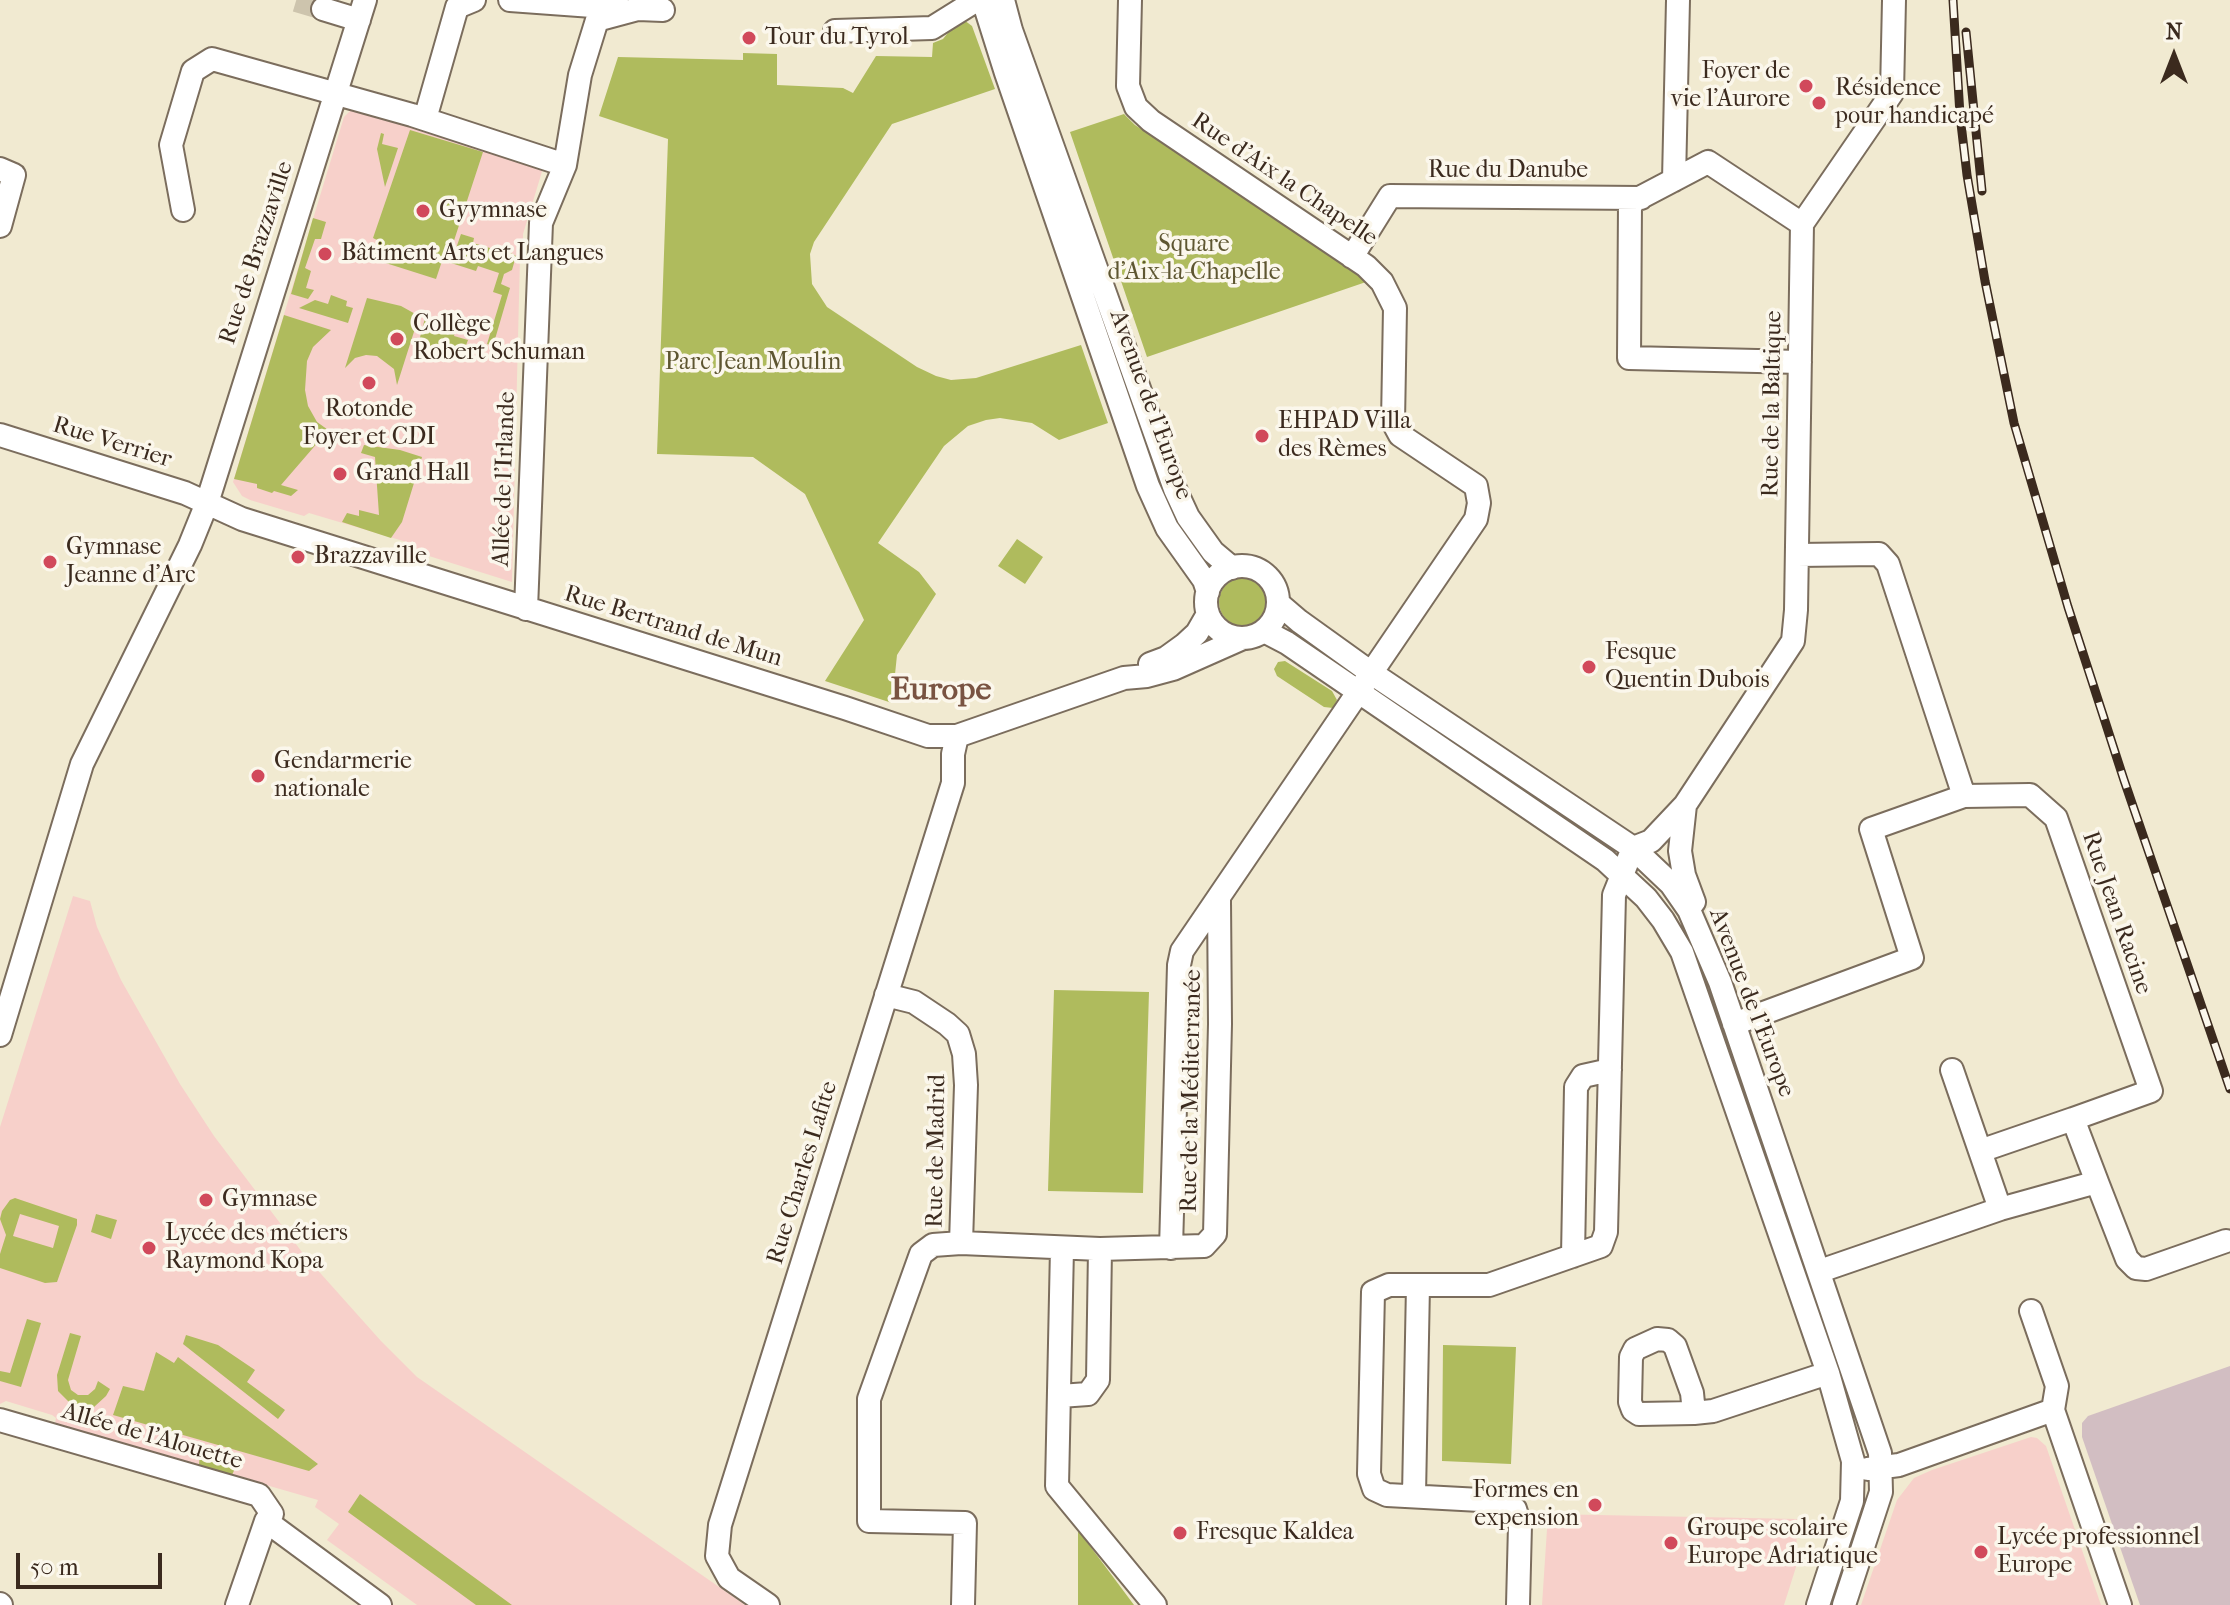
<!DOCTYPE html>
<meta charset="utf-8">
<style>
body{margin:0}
#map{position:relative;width:2230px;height:1605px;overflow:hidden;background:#f1ead1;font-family:"IM FELL French Canon",serif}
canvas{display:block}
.north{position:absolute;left:2134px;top:16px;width:80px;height:80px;-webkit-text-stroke:6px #fbf7ec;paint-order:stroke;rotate:0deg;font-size:22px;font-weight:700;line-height:32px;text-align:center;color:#3b2a1e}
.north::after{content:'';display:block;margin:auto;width:28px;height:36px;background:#3b2a1e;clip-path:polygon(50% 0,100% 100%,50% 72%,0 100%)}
.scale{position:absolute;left:16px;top:1553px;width:146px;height:36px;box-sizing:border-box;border:4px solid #3b2a1e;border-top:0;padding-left:10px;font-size:24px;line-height:28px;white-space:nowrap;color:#3b2a1e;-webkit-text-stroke:6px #fbf7ec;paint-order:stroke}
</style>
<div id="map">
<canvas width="2230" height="1605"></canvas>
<div class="north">N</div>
<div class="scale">50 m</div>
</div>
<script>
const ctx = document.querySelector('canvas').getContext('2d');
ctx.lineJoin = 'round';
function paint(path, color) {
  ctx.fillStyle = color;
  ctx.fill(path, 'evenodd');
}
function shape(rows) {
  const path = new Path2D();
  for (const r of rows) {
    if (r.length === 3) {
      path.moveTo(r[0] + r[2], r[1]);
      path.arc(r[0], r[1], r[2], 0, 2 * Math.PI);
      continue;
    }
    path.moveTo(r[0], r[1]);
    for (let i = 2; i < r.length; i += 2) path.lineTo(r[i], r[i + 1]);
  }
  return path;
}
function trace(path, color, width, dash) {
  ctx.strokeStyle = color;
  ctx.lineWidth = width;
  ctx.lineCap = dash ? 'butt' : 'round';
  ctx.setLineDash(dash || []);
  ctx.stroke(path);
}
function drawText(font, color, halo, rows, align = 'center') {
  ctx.font = font + ' "IM FELL French Canon",serif';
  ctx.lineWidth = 7;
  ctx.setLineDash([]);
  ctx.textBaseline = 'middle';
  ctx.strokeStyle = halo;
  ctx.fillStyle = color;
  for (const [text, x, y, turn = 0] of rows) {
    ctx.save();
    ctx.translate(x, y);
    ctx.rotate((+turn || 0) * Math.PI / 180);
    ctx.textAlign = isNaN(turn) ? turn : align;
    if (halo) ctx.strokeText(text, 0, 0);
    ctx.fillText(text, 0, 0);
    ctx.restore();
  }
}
const built = shape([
 [352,109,544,165,523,234,523,254,520,257,512,582,413,551,410,543,309,513,304,516,250,500,242,496,233,482,344,117],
 [73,896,90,901,97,927,121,980,180,1084,214,1136,305,1256,381,1341,417,1377,745,1605,417,1605,327,1540,339,1524,315,1507,318,1500,55,1424,56,1418,52,1415,6,1401,0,1404,0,1127],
 [2031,1437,2037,1438,2046,1446,2101,1605,1861,1605,1897,1500,1914,1478,1932,1470],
 [1548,1514,1797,1519,1796,1567,1784,1605,1542,1605]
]);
const industrial = shape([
 [2230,1366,2230,1605,2140,1605,2082,1437,2082,1423,2088,1416]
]);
const green = shape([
 [964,20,972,26,995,89,892,124,814,242,810,254,812,284,827,307,917,367,936,376,951,380,976,378,1081,345,1108,423,1059,440,1032,423,1000,418,986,420,968,426,944,446,878,543,919,572,936,594,897,655,892,703,825,681,864,620,805,494,753,457,657,454,668,139,599,116,618,57,743,60,743,53,777,54,777,85,843,88,853,93,876,56,932,57,933,43,943,39,955,24],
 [1124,114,1135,125,1355,271,1366,282,1147,357,1070,132],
 [410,130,483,152,447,262,442,261,436,279,373,259,379,241,373,238],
 [381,133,384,134,382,144,398,148,385,187,377,149],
 [313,218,326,222,321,239,315,239,305,268,311,271,306,288,314,290,308,299,291,294],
 [461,234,474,238,473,243,490,248,489,253,495,256,505,259,509,258,511,253,516,256,512,270,504,274,501,284,510,288,493,346,487,344,502,295,493,292,499,273,478,266,476,271,451,263],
 [331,295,347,301,346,306,353,308,348,323,299,308,315,300,328,304],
 [367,298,401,306,419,316,397,385,394,369,377,356,366,355,355,358,345,368],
 [284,315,331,330,313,347,307,361,305,390,308,406,317,422,338,437,336,445,319,441,281,485,298,490,291,496,274,491,272,493,257,488,257,484,234,479],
 [425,318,456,329,454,336,468,340,465,348,454,349,438,344,432,345,427,352,420,352,417,349],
 [364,445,400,450,422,457,402,522,391,538,342,522,347,513,359,516,359,510,379,515,375,457,361,453],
 [1017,539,1043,557,1025,584,998,566],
 [1243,602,24],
 [1285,661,1332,691,1337,700,1333,708,1324,707,1277,676,1274,669,1278,662],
 [1054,990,1149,992,1143,1193,1048,1191],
 [15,1198,77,1219,77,1225,57,1282,45,1283,0,1268,0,1254,6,1235,0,1219,2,1211,10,1200],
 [20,1214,59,1226,53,1248,13,1236],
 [96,1214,117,1220,111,1239,91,1232],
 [27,1319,41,1323,21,1387,0,1381,0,1371,10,1373],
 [70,1333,81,1336,68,1380,71,1390,78,1395,88,1395,95,1389,98,1381,110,1389,106,1396,94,1407,78,1407,71,1404,58,1391,57,1375],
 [186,1335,218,1345,255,1370,247,1382,285,1410,278,1419,183,1344],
 [1443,1345,1516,1347,1511,1464,1442,1461],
 [156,1352,174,1363,178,1357,318,1464,309,1471,113,1415,123,1386,144,1391],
 [200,1451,238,1462,232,1475,199,1465],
 [360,1494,512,1605,476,1605,348,1512],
 [1078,1530,1134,1605,1078,1605]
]);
const minorTunnel = shape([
 [296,1,323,9]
]);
const minor = shape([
 [510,0,620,8],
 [983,0,1006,73,1148,486,1167,528,1204,580,1208,592],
 [1003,0,1011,30,1175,489,1188,517,1213,552,1232,568],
 [1130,0,1128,86,1136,107,1151,121,1366,266,1382,282,1395,308,1393,422,1400,435,1476,486,1479,503,1476,519,1182,951,1179,965,1171,1248],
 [323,9,359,20],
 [835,31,932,28,977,0],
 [425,119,457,7,474,0],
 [0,169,14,175,0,226],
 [1674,180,1678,0],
 [183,210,171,145,193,71,212,59,412,115,565,165],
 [1352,257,1390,196,1641,198],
 [1800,362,1629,358,1630,203,1708,162,1802,224],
 [0,435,185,493,242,519,845,708,928,736,957,736,1124,678,1147,676,1173,669,1243,638],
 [1797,555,1879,554,1888,564,1964,796,2030,795,2056,818,2151,1091,2073,1119],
 [1242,602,36],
 [1278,603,1299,621,1370,672,1633,848,1671,884,1689,910,1720,982,1880,1453,1881,1492,1844,1605],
 [526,609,541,223,565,165,580,75,597,20,638,9,663,10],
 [1264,631,1287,643,1605,860,1646,898,1663,920,1682,952,1828,1373,1853,1461,1852,1501,1818,1605],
 [1150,664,1166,658,1184,645,1197,633,1208,614],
 [1685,805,1680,851,1684,875,1694,902],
 [886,995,914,1002,947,1024,958,1034,964,1054,966,1085,961,1243],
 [1734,1024,1912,958,1871,829,1964,796],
 [0,1035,82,764,190,545,207,503,365,0],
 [1952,1070,1980,1151],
 [2097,1182,2127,1259,2136,1268,2146,1269,2226,1241],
 [1062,1248,1057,1486,1155,1605],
 [1573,1256,1576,1087,1583,1076,1610,1070],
 [1820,1271,2000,1209,2097,1182,2073,1119,1980,1151,2000,1209],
 [2031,1311,2057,1386,2053,1410,2120,1605],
 [1060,1396,1088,1394,1098,1380,1100,1249],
 [1694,1413,1639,1414,1633,1410,1630,1402,1631,1357,1635,1349,1657,1339,1668,1340,1675,1346,1692,1393,1694,1413,1713,1411,1828,1373],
 [0,1420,259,1495,272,1514,266,1521,237,1605],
 [1868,1469,1899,1465,2053,1410],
 [1414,1495,1418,1285],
 [266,1521,380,1605],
 [0,1604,1,1605],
 [768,1605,729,1578,717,1556,720,1525,953,783,953,754,957,736],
 [963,1605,965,1523,869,1521,869,1399,921,1254,933,1245,961,1243,1100,1249,1204,1246,1215,1234,1220,1024,1219,900],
 [1518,1605,1520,1525,1515,1509,1499,1501,1387,1495,1374,1489,1369,1474,1373,1292,1389,1285,1489,1285,1601,1246,1606,1232,1614,895,1633,848,1651,841,1685,805,1793,641,1796,610,1802,224,1892,93,1894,0]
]);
const rail = shape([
 [1953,0,1960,115,1967,175,1985,281,2014,423,2068,607,2124,780,2230,1089],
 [1966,32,1982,191]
]);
const markers = [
 [749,38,8,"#d1495b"],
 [1806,86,8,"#d1495b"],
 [1819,103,8,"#d1495b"],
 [423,211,8,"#d1495b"],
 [325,254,8,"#d1495b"],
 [397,339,8,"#d1495b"],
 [369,383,8,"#d1495b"],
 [1262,436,8,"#d1495b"],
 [340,474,8,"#d1495b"],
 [298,557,8,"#d1495b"],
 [50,562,8,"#d1495b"],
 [1589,667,8,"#d1495b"],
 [258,776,8,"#d1495b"],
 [206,1200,8,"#d1495b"],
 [149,1248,8,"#d1495b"],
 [1595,1505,8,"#d1495b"],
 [1180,1533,8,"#d1495b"],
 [1671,1543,8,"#d1495b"],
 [1981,1552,8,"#d1495b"]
];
const poiNames = [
 ["Tour du Tyrol",765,38],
 ["Foyer de",1790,72,"right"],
 ["vie l’Aurore",1790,100,"right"],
 ["Résidence",1835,89],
 ["pour handicapé",1835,117],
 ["Gyymnase",439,211],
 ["Bâtiment Arts et Langues",341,254],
 ["Collège",413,325],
 ["Robert Schuman",413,353],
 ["Rotonde",369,410,"center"],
 ["Foyer et CDI",369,438,"center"],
 ["EHPAD Villa",1278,422],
 ["des Rèmes",1278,450],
 ["Grand Hall",356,474],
 ["Gymnase",66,548],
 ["Jeanne d'Arc",66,576],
 ["Brazzaville",314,557],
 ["Fesque",1605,653],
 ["Quentin Dubois",1605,681],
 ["Gendarmerie",274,762],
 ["nationale",274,790],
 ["Gymnase",222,1200],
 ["Lycée des métiers",165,1234],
 ["Raymond Kopa",165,1262],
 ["Formes en",1579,1491,"right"],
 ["expension",1579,1519,"right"],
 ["Groupe scolaire",1687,1529],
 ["Europe Adriatique",1687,1557],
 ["Fresque Kaldea",1196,1533],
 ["Lycée professionnel",1997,1538],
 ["Europe",1997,1566]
];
const streetNames = [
 ["Rue du Danube",1508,171],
 ["Rue d'Aix la Chapelle",1284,180,34],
 ["Rue de Brazzaville",257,253,-72],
 ["Rue de la Baltique",1773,404,-89],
 ["Avenue de l'Europe",1150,405,70],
 ["Rue Verrier",112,443,17],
 ["Allée de l'Irlande",505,479,-88],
 ["Rue Bertrand de Mun",673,627,17],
 ["Rue Jean Racine",2116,913,71],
 ["Avenue de l'Europe",1751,1003,69],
 ["Rue de la Méditerranée",1192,1091,-89],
 ["Rue de Madrid",937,1151,-89],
 ["Rue Charles Lafite",803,1173,-73],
 ["Allée de l'Alouette",152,1437,16]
];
const parkNames = [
 ["Square",1194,245],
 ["d’Aix-la-Chapelle",1194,273],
 ["Parc Jean Moulin",753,363]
];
const districtNames = [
 ["Europe",941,691]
];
paint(built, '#f7d0ca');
paint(industrial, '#d2bec2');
paint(green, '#afbb5d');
trace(minorTunnel, '#cdc4ad', 22, [22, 11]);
trace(minor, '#7b6d5d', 26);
trace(minor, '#fff', 22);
trace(rail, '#3b2a1e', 9);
trace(rail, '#fbf7ec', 6, [18]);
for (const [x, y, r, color] of markers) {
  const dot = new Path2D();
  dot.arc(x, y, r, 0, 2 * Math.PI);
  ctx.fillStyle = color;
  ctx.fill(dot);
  trace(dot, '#fbf7ec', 3);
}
drawText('24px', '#3b2a1e', '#fbf7ec', poiNames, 'left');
drawText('24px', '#3b2a1e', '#fbf7ec', streetNames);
drawText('24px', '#5e5631', '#fbf7ec', parkNames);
drawText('bold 32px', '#795342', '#fbf7ec', districtNames);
</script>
